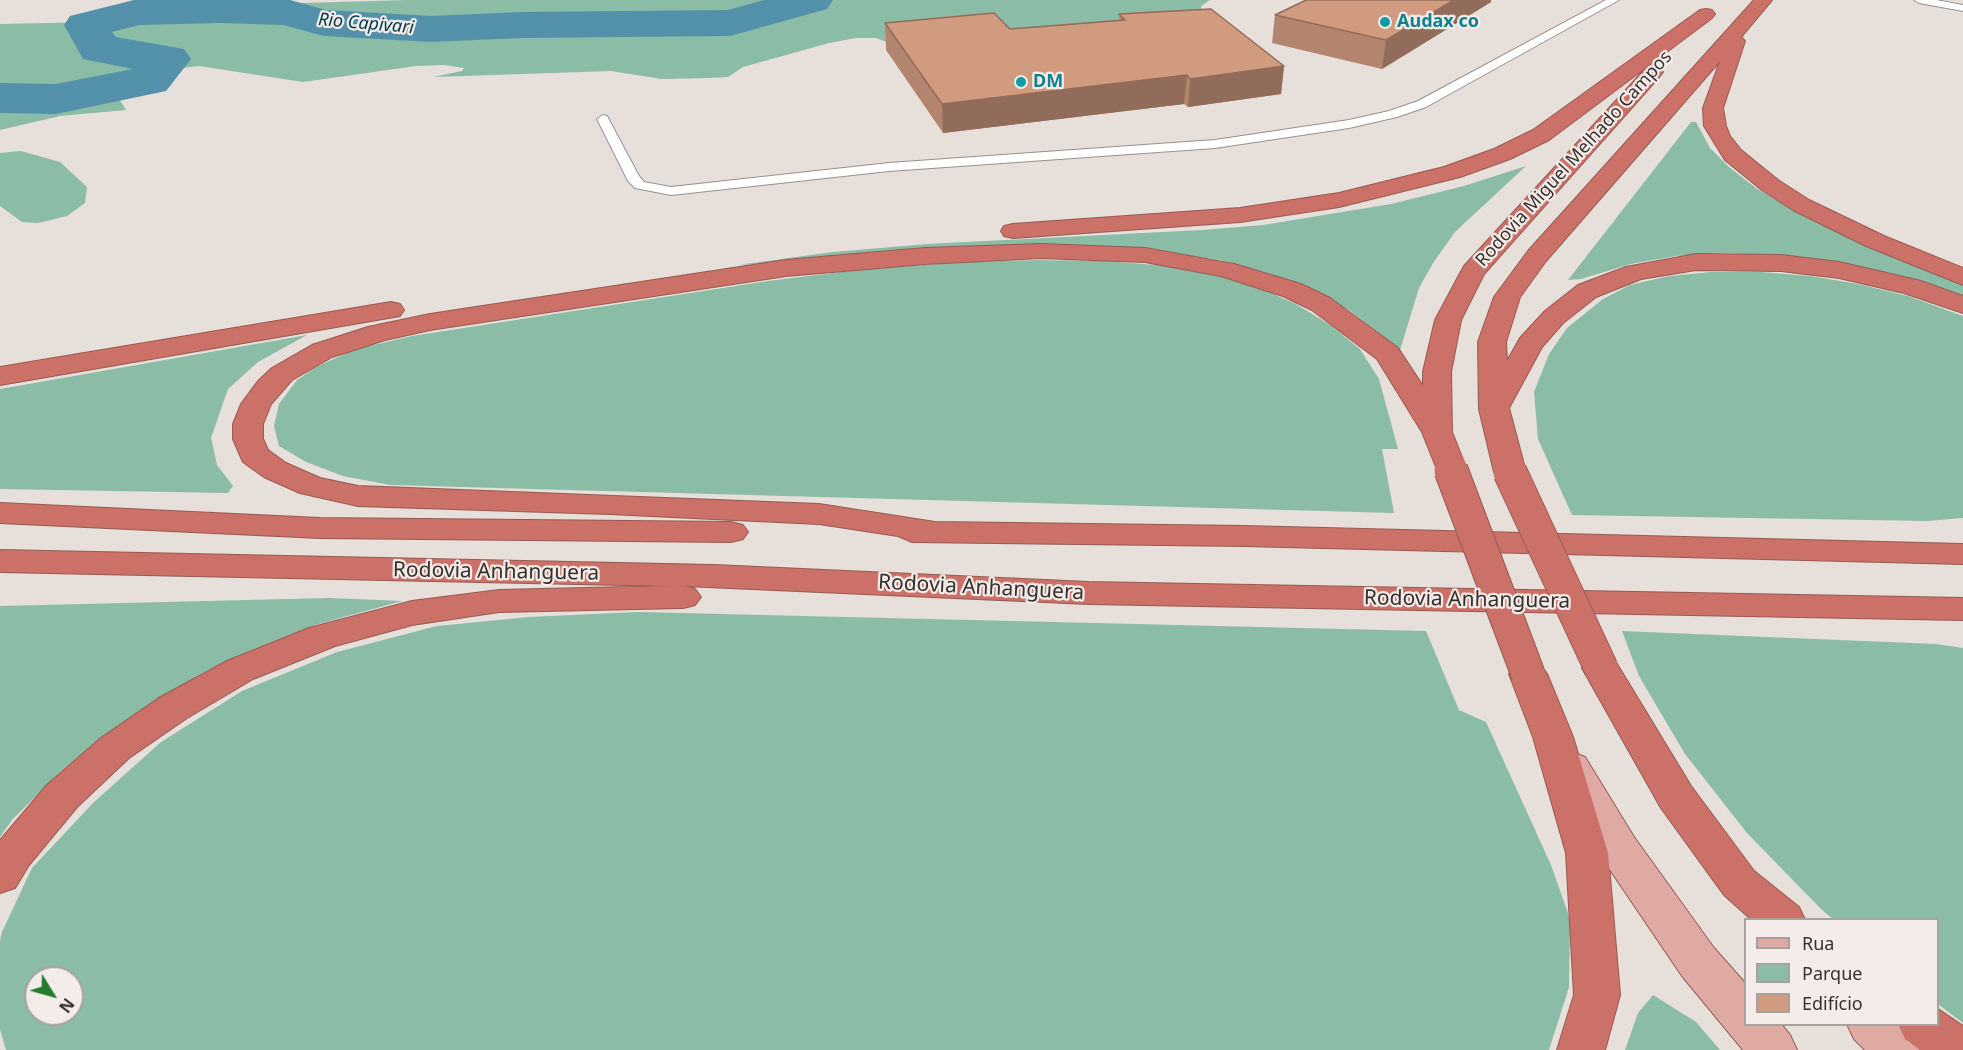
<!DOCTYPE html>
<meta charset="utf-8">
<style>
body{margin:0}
#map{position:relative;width:1963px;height:1050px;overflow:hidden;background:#e7dfda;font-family:"Noto Sans",sans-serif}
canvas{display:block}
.legend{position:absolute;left:1744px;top:918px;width:195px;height:108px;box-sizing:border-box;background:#f4ece8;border:2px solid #a8a19e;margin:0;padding:8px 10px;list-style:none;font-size:18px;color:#353130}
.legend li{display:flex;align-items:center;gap:12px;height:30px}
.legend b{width:30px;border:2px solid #a8a19e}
.north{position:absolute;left:24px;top:966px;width:60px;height:60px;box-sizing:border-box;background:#f4ece8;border:2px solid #a8a19e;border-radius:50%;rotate:127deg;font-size:16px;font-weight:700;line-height:24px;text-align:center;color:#353130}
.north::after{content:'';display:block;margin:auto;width:21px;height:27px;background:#207b2a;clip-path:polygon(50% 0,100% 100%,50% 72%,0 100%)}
</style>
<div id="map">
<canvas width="1963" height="1050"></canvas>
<ul class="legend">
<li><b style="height:8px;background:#e0aaa4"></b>Rua</li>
<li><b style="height:16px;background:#8bbca5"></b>Parque</li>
<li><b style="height:16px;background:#d19b80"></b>Edifício</li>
</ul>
<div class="north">N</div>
</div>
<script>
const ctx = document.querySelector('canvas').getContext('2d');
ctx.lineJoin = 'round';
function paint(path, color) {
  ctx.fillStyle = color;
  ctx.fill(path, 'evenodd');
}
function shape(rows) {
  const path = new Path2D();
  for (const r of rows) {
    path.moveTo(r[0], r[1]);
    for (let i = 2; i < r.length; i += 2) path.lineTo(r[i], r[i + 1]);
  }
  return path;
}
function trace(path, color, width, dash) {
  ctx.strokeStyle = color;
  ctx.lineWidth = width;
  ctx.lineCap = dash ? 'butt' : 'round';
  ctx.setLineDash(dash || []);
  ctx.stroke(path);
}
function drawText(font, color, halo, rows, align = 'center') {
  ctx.font = font + ' "Noto Sans",sans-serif';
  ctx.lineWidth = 4.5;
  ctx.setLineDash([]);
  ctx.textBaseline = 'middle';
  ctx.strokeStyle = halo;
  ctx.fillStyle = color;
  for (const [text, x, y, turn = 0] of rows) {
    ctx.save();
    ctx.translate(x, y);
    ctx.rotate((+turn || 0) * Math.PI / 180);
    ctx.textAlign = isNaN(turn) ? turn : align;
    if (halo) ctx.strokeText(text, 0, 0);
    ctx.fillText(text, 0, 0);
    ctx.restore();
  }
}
const green = shape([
 [408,0,1210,0,1201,6,1203,26,892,44,876,38,856,38,829,43,743,67,728,77,710,78,662,79,611,71,433,77,462,71,464,68,444,65,416,66,303,82,199,66,149,72,114,91,126,110,60,116,0,130,0,24,98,22,183,9,232,5],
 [1691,122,1696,122,1710,148,1729,167,1756,188,1790,208,1883,253,1963,286,1963,298,1769,255,1724,253,1676,256,1631,264,1581,279,1568,280],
 [21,151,60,162,87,187,85,203,67,216,38,223,22,222,0,206,0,153],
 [1526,166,1455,232,1433,263,1419,288,1400,350,1349,310,1316,293,1221,260,1157,251,1096,246,1032,246,738,265,833,252,927,244,1202,230,1263,225,1391,204,1464,186],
 [1037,260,1105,261,1170,266,1217,275,1260,288,1296,304,1330,325,1360,349,1379,379,1398,449,1382,449,1394,513,390,485,343,476,306,462,279,446,274,426,279,404,297,380,318,366,356,349,412,336,768,281,857,270,965,262],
 [1712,272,1761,272,1810,276,1858,284,1908,296,1963,316,1963,518,1927,521,1572,515,1538,439,1534,392,1549,354,1567,328,1603,299,1630,285,1669,276],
 [307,335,258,362,228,389,211,438,217,465,233,486,228,493,0,489,0,389],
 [329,598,402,601,315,625,259,647,200,674,107,734,60,772,12,820,0,837,0,606],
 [638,612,1426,631,1459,710,1486,722,1551,865,1570,919,1569,987,1549,1050,6,1050,0,1029,0,941,2,932,32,868,93,803,161,742,242,691,337,652,437,626,529,617],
 [36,978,72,978,72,1014,36,1014],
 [1622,631,1936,644,1963,648,1963,1023,1938,1004,1938,920,1833,919,1822,910,1747,833,1685,754,1639,676],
 [1653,995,1696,1022,1720,1050,1625,1050,1638,1013]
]);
const river = shape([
 [134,0,290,0,326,10,431,16,521,12,728,10,764,0,833,0,827,9,730,36,521,38,431,42,324,36,283,25,221,23,139,25,112,32,116,37,184,49,191,59,166,91,56,114,0,113,0,83,56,84,133,69,83,59,64,25,70,16,134,0]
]);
const lane = shape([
 [1606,0,1619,0,1426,107,1397,117,1349,128,1215,148,889,171,671,195,635,188,628,181,597,119,603,115,607,116,639,176,644,182,671,187,889,163,1215,140,1349,120,1389,111,1418,101,1606,0],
 [1914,0,1936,0,1963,5,1963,11,1919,3,1914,0]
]);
const primary = shape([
 [1571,752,1585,757,1634,837,1714,948,1746,984,1746,1024,1781,1024,1790,1035,1797,1050,1743,1050,1682,976,1604,861,1551,767,1557,757,1571,752],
 [1847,1024,1904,1024,1915,1035,1922,1050,1865,1050,1854,1039,1847,1024]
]);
const highway = shape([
 [1754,0,1772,0,1741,37,1745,41,1723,108,1726,126,1730,136,1741,150,1778,180,1809,200,1884,236,1963,268,1963,285,1866,246,1793,210,1762,190,1725,160,1704,126,1703,108,1720,61,1546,261,1520,297,1506,342,1507,361,1520,338,1545,311,1578,285,1626,267,1696,254,1781,255,1839,262,1921,281,1963,296,1963,313,1904,293,1839,278,1781,271,1696,270,1641,279,1596,297,1563,323,1542,347,1509,408,1526,472,1521,479,1510,481,1499,479,1494,472,1479,409,1478,342,1494,297,1528,251,1754,0],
 [1706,9,1712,10,1715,14,1712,18,1549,140,1510,159,1460,177,1339,207,1240,222,1013,238,1004,236,1001,231,1004,226,1013,224,1240,208,1339,193,1444,167,1494,149,1533,130,1700,10,1706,9],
 [1653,66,1660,68,1663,72,1660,76,1484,274,1461,320,1451,372,1452,432,1467,470,1462,477,1451,479,1440,477,1422,432,1377,359,1312,310,1283,296,1221,276,1145,262,1041,258,925,264,786,276,430,330,385,340,332,357,292,380,271,404,263,424,263,439,268,450,286,463,320,478,358,486,819,504,935,522,1244,526,1963,544,1963,564,1244,546,912,542,898,536,819,524,609,514,358,506,300,493,264,477,243,462,233,439,233,424,241,404,258,381,272,368,312,345,368,327,430,314,786,260,925,248,1041,244,1145,248,1234,264,1301,284,1330,298,1398,348,1423,386,1423,372,1435,320,1464,266,1646,68,1653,66],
 [391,302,400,304,404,310,400,316,0,385,0,367,391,302],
 [0,503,320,518,731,522,743,525,748,532,743,539,731,542,320,538,0,523,0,503],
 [0,550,714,565,1089,582,1963,598,1963,620,1089,604,685,586,695,589,701,597,695,605,683,608,499,612,412,625,335,646,253,679,187,718,129,758,77,807,29,865,15,888,0,893,0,840,47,785,101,738,159,698,227,661,309,628,412,601,499,590,672,586,0,572,0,550],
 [1601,655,1614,659,1691,786,1754,871,1799,907,1805,920,1752,920,1724,895,1661,808,1582,668,1588,659,1601,655],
 [1528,661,1541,665,1547,674,1573,737,1608,853,1620,995,1605,1050,1557,1050,1574,995,1566,853,1533,737,1509,674,1515,665,1528,661],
 [1938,1009,1963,1026,1963,1050,1920,1050,1905,1039,1898,1024,1938,1024,1938,1009]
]);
const highwayBridge = shape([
 [1451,470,1528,674],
 [1510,472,1601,668]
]);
const wall = shape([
 [1491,2,1382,69,1272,43,1275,15],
 [1119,14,1284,66,1281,94,1188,107,1184,104,943,133,886,50,885,23,1010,29,1119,20]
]);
const shadedWall = shape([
 [1454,0,1491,0,1491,2,1382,69,1386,40],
 [1284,66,1281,94,1188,107,1190,79],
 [1187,75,1184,104,943,133,942,104]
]);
const building = shape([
 [1306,0,1454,0,1386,40,1275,15,1306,0],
 [1211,9,1284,66,1190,79,1187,75,942,104,885,23,994,13,1010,29,1125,20,1119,14,1211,9]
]);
const markers = [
 [1385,22,6,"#0f9aa8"],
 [1021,82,6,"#0f9aa8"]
];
const farCulturenames = [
 ["Audax co",1397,22],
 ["DM",1033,82]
];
const farWaternames = [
 ["Rio Capivari",366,24,5]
];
const farStreetnames = [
 ["Rodovia Miguel Melhado Campos",1574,159,-48]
];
const streetNames = [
 ["Rodovia Anhanguera",496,572,1],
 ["Rodovia Anhanguera",981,588,3],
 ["Rodovia Anhanguera",1467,600,1]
];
paint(green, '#8bbca5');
paint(river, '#5391ab');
trace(lane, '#98918d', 2);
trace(primary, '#975b54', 2);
trace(highway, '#975b54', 2);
paint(lane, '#fff');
paint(primary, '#e0aaa4');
paint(highway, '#cc7167');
trace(highwayBridge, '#975b54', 35, []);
trace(highwayBridge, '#cc7167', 33);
paint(wall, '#b4856e');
paint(shadedWall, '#926c5a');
paint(building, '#d19b80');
trace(building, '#926c5a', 1.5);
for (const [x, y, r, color] of markers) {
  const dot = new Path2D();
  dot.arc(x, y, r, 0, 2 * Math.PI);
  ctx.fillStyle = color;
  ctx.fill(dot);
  trace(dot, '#f4ece8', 2);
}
drawText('bold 18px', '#0d838f', '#f4ece8', farCulturenames, 'left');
drawText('italic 18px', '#003a4d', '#f4ece8', farWaternames);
drawText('18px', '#353130', '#f4ece8', farStreetnames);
drawText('21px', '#353130', '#f4ece8', streetNames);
</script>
